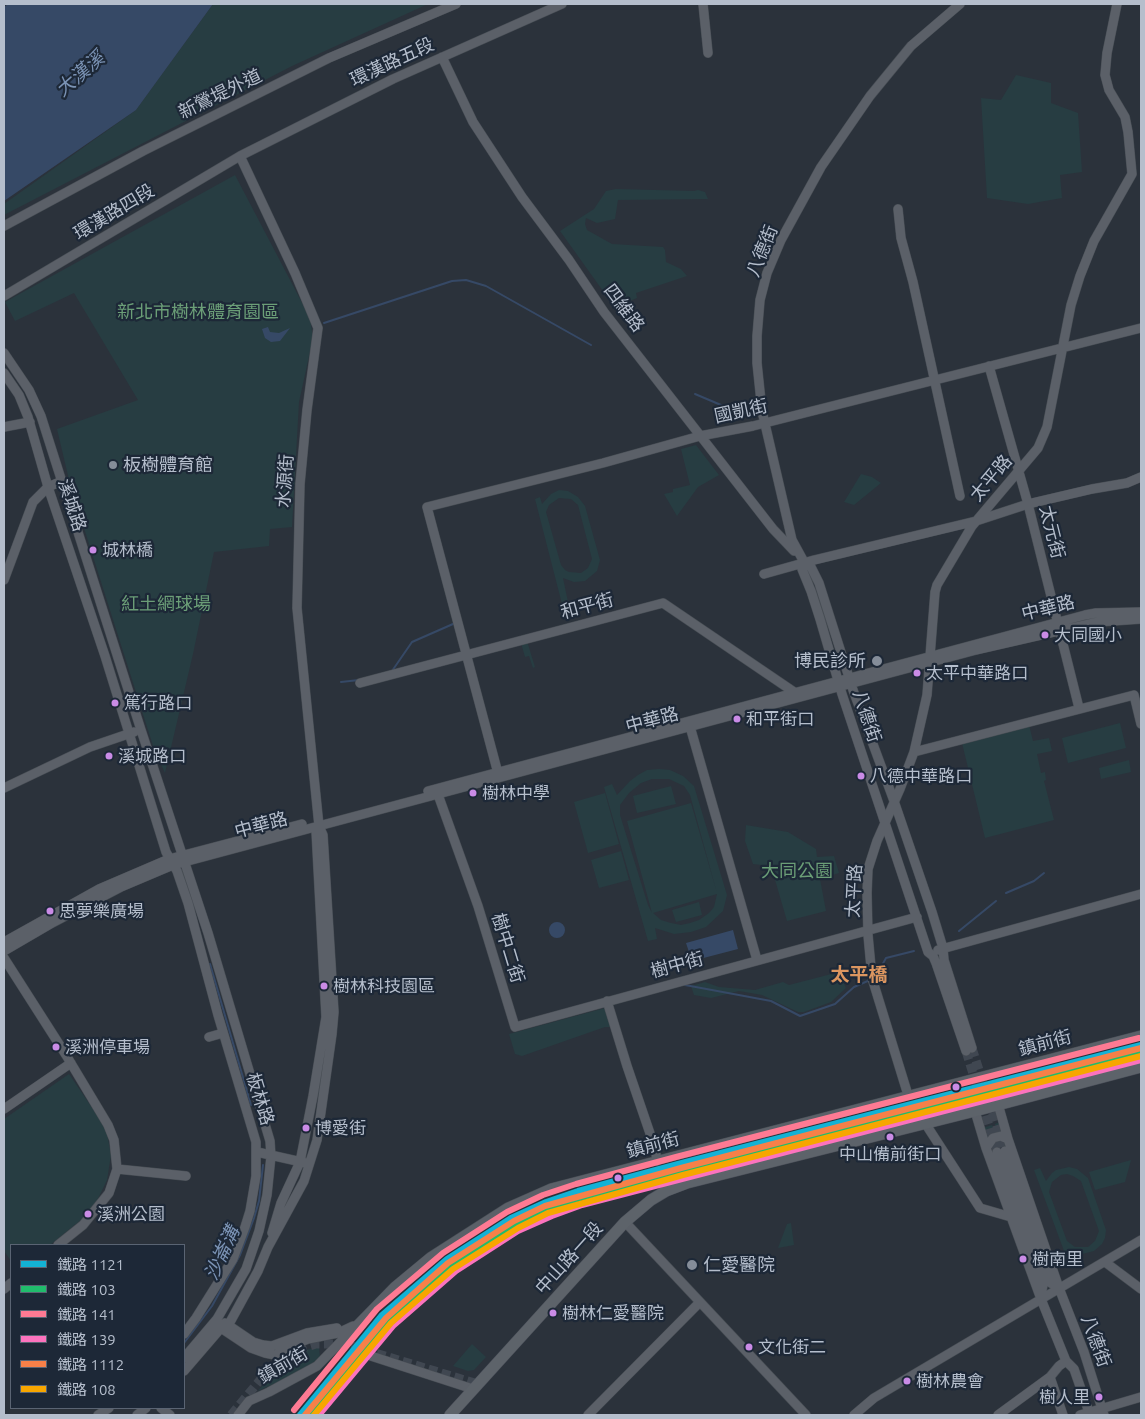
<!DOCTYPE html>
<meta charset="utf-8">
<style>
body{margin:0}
#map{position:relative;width:1145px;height:1419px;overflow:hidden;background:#2b323b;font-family:Ubuntu,"Noto Sans TC",sans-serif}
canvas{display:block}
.frame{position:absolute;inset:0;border:5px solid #b5becc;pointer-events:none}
.legend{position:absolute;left:10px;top:1244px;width:175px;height:165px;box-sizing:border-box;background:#1d2837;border:1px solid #5a6473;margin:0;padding:6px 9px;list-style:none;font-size:15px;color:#b5becc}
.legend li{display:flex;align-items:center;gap:10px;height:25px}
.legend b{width:25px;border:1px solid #5a6473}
</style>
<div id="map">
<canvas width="1145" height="1419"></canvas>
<div class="frame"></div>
<ul class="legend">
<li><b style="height:6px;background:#13b2d5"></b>鐵路 1121</li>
<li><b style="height:6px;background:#20bc6c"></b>鐵路 103</li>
<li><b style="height:6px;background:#fe7a93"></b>鐵路 141</li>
<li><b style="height:6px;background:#fc73be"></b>鐵路 139</li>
<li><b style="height:6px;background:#f78048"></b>鐵路 1112</li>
<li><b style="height:6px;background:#f7a600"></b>鐵路 108</li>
</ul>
</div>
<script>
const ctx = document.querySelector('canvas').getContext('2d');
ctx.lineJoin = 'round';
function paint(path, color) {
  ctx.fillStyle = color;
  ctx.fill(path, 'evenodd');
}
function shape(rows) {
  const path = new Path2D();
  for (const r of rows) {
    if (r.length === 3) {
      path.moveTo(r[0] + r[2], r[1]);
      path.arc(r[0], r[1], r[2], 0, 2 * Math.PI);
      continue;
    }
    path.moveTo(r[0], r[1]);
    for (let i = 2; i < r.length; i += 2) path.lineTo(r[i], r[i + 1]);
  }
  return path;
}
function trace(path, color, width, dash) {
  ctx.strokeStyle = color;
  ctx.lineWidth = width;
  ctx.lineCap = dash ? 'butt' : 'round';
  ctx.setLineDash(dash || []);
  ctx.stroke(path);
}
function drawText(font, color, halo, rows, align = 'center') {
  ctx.font = font + ' Ubuntu,"Noto Sans TC",sans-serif';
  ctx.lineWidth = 4.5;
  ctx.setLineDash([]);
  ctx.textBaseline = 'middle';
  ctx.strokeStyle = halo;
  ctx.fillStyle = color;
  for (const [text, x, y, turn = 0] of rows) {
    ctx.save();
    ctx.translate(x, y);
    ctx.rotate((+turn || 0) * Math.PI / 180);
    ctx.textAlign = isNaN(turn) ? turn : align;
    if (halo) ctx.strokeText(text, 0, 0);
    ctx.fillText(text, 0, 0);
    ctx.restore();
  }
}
const green = shape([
 [213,4,428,4,292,66,4,215,4,204,136,110],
 [1016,75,1051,83,1051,103,1078,113,1082,172,1060,175,1062,198,1028,204,987,198,981,98,1001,100],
 [235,175,310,318,313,338,299,402,292,527,270,529,269,546,214,552,193,654,165,773,155,752,70,484,57,429,138,400,74,293,15,321,5,302],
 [616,189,694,191,698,190,705,192,708,199,618,200,615,219,597,223,586,218,585,224,587,230,612,244,663,247,665,250,666,262,681,269,687,276,636,293,637,298,617,306,613,305,560,231,594,209,606,191],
 [696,445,719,475,698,487,677,516,664,494,673,492,673,489,690,485,681,449],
 [861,474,872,477,881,483,854,505,844,502],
 [559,490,568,491,578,497,585,506,600,560,597,571,585,581,574,582,563,578,568,602,562,604,535,499,540,497,542,504,551,494],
 [559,498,571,499,578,505,592,559,588,568,581,573,569,572,565,570,561,565,546,512,549,505],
 [527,641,535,667,533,668,529,656,525,657,521,643],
 [1120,723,1126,748,1068,763,1062,738],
 [1029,725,1033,741,1049,738,1052,751,1037,754,1041,773,1045,772,1046,780,1044,781,1054,820,985,838,962,743],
 [1129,760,1131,772,1101,779,1099,768],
 [659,769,670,770,683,776,694,786,727,895,723,911,706,927,691,932,674,934,655,928,657,939,648,941,604,787,612,784,617,795,630,781,638,775,647,770],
 [652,779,669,779,684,786,690,795,717,893,691,803,627,821,652,913,648,905,620,815,620,805,629,793,641,783],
 [717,894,714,907,709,913,699,920,690,923,681,925,671,923,661,920,653,913],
 [671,786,676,804,637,813,633,796],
 [605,793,619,844,588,853,574,802],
 [746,825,788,832,816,849,817,857,834,856,839,873,820,879,826,911,787,921,771,866,753,864,745,841],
 [621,851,629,880,599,888,591,860],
 [699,902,702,915,676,922,672,910],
 [839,972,846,988,831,1002,804,1012,798,1012,762,995,739,991,711,998,694,995,691,986,705,982,719,987,755,990,783,982,789,985],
 [605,1008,611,1027,605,1027,522,1056,515,1054,509,1034],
 [69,1074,106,1128,111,1155,107,1180,92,1211,50,1245,11,1245,11,1261,4,1251,4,1119],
 [1000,1122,1003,1133,985,1138,982,1128,992,1125,994,1129,996,1129,995,1124],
 [1131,1160,1125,1182,1095,1190,1089,1172],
 [1069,1167,1077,1169,1088,1178,1106,1230,1105,1238,1102,1244,1094,1251,1082,1254,1071,1252,1076,1265,1070,1267,1034,1170,1040,1168,1046,1181,1052,1173,1056,1170],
 [1067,1174,1073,1176,1081,1181,1099,1231,1095,1241,1088,1247,1075,1247,1067,1241,1049,1192,1052,1182,1061,1175],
 [791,1223,794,1245,778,1248,787,1224],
 [472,1344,486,1357,474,1370,468,1371,453,1366],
 [319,1347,320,1357,311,1364,294,1375,258,1391,275,1370,295,1356,306,1350]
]);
const water = shape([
 [8,4,213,4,136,110,4,201,4,7],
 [268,327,270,332,279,333,290,328,280,341,271,342,265,338,262,329],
 [557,930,8],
 [733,930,738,949,692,961,686,943]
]);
const stream = shape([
 [324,323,452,281,466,280,486,286,591,345],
 [695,394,747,416],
 [392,671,412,642,453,624],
 [341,682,359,680],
 [1006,893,1034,881,1044,873],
 [959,931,996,901],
 [210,964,251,1105],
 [875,978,886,958,914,951],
 [685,985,771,1001,800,1016,835,1004,854,987,870,980],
 [184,1343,212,1306,240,1255,254,1218,259,1201,263,1165]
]);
const minorTunnel = shape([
 [972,1048,1005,1151],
 [966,1051,997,1152],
 [231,1415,270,1368,286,1356,299,1349,316,1344,333,1344,352,1346,478,1384]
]);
const minor = shape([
 [703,4,708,53],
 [960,4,911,46,870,96,821,167,781,240,767,273,760,300,757,336,757,363,762,411,792,540,804,562,811,567,819,583,853,690,894,801,932,912,943,948,944,960,972,1048],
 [442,57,473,122,522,197,569,260,604,312,773,529,794,551],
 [898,209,901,238,913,282,960,496],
 [4,226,143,151,329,58,456,4],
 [4,296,240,156,393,79,562,4],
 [4,353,29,390,41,416,141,730,208,933,270,1141,271,1156,267,1195,259,1231,246,1269,217,1319,184,1358],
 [989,366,1028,504,1079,708],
 [4,373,19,395,28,417,48,487,105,656,166,852,177,871,188,903,218,1015,256,1142,256,1176,250,1211,245,1227,233,1259,196,1318,184,1334],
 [4,427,30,422],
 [804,562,802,569,811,591,820,619,842,694,928,952,933,956,936,963,966,1051],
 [764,574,814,560,976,521,1028,504,1092,489,1127,483,1141,477],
 [4,580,33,502,48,487,62,481],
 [360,683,663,603,794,692,795,695],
 [689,723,757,960],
 [914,752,1134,695,1141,724],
 [499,777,427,507,603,463,700,436,753,426,1141,328],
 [4,788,90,747,134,732],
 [436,789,478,906,515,1027,917,917],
 [428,791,1085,615,1096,613,1141,612],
 [4,942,99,889,169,859,302,824],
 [938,950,1141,894],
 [4,951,52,923,121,887,173,865,976,650,1098,622,1141,619],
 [4,958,66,1055,108,1125,114,1140,117,1169,109,1193,83,1225,58,1245],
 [607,1001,627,1066,655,1148,657,1161],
 [209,1037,223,1033],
 [908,1095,872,978,868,935,867,893,868,869,877,841,900,789,914,752,927,695,935,592,937,585,972,526,1038,448,1047,427,1071,305,1080,276,1094,241,1132,174,1128,132,1125,117,1109,90,1105,75,1107,53,1117,4],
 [998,1104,1008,1139,1059,1288,1084,1352,1104,1415],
 [4,1109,71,1063],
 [975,1111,986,1148,1041,1299,1066,1361,1074,1369,1090,1415],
 [925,1123,980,1208,1011,1217],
 [986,1148,993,1138,1001,1136,1008,1139],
 [1005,1151,1049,1282,1059,1288],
 [257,1152,306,1163],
 [997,1152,1043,1285,1041,1296],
 [117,1169,186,1176],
 [625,1222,806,1415],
 [272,1233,281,1203,300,1162,313,1096,326,1017,316,831,319,826],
 [1105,1262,1141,1289],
 [4,1289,11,1283],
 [225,1323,253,1342,263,1345,272,1346,307,1333,337,1328],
 [219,1324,221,1328,251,1348,265,1353,275,1355,290,1346,308,1339,338,1333,353,1326],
 [371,1356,473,1389],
 [184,1371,221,1328,229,1324,258,1271,268,1247,304,1181,317,1140,332,1034,334,1012,323,835,319,826,297,608,300,484,307,410,318,328,295,273,240,156],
 [1050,1377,1063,1415],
 [161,1408,170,1415],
 [98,1415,109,1408],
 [137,1415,146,1408],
 [238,1415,249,1401,269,1392,317,1366,395,1286,430,1257,508,1207,551,1188,1141,1035],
 [588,1415,700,1302],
 [854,1415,874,1398,1141,1240],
 [998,1415,1050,1377,1059,1366,1066,1361],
 [1080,1415,1141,1397]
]);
const major = shape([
 [450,1415,625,1222,651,1200,666,1191,687,1183,975,1111,1141,1067]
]);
const rail1 = shape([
 [300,1415,382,1315,447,1259,511,1218,546,1202,578,1191,678,1164,1141,1045]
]);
const rail2 = shape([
 [309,1415,387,1320,451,1265,515,1225,549,1209,580,1198,680,1171,1141,1053]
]);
const rail3 = shape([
 [294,1410,377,1309,443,1253,507,1212,543,1195,576,1184,676,1157,1139,1038]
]);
const rail4 = shape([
 [319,1415,393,1326,456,1271,518,1231,552,1216,582,1205,682,1179,1141,1060]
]);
const rail5 = shape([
 [305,1415,386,1318,448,1263,514,1221,545,1206,681,1168,1141,1048]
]);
const rail6 = shape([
 [314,1415,391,1323,453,1269,518,1228,548,1213,683,1175,1141,1056]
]);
const markers = [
 [113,465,5,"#858d99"],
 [93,550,4.5,"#ca8be6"],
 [1045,635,4.5,"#ca8be6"],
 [877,661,6,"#858d99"],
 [917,673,4.5,"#ca8be6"],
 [115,703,4.5,"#ca8be6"],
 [737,719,4.5,"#ca8be6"],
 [109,756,4.5,"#ca8be6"],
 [861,776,4.5,"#ca8be6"],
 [473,793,4.5,"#ca8be6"],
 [50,911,4.5,"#ca8be6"],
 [324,986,4.5,"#ca8be6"],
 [56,1047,4.5,"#ca8be6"],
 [956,1087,4.5,"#ca8be6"],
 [306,1128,4.5,"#ca8be6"],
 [890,1137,4.5,"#ca8be6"],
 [618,1178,4.5,"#ca8be6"],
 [88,1214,4.5,"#ca8be6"],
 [1023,1259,4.5,"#ca8be6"],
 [692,1265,6,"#858d99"],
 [553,1313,4.5,"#ca8be6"],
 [749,1347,4.5,"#ca8be6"],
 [907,1381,4.5,"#ca8be6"],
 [1099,1397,4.5,"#ca8be6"]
];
const busNames = [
 ["城林橋",102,550],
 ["大同國小",1054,635],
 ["太平中華路口",926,673],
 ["篤行路口",124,703],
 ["和平街口",746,719],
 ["溪城路口",118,756],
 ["八德中華路口",870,776],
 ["樹林中學",482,793],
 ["思夢樂廣場",59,911],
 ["樹林科技園區",333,986],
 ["溪洲停車場",65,1047],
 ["博愛街",315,1128],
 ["中山備前街口",890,1154,"center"],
 ["溪洲公園",97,1214],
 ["樹南里",1032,1259],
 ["樹林仁愛醫院",562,1313],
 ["文化街二",758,1347],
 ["樹林農會",916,1381],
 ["樹人里",1090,1397,"right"]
];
const streetNames = [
 ["環漢路五段",392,62,-25],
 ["新鶯堤外道",220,94,-26],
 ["環漢路四段",114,212,-31],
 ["八德街",762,251,-68],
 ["四維路",624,308,53],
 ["國凱街",741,411,-12],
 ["太平路",991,478,-50],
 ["水源街",285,481,-86],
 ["溪城路",72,505,72],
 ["太元街",1052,532,76],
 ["和平街",587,606,-15],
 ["中華路",1048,608,-14],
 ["八德街",867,716,72],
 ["中華路",652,720,-15],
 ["中華路",261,825,-15],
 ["太平路",854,891,-87],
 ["樹中二街",508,948,73],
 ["樹中街",677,965,-15],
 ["鎮前街",1045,1043,-15],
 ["板林路",260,1099,73],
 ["鎮前街",653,1145,-15],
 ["中山路一段",569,1258,-48],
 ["八德街",1096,1341,70],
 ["鎮前街",283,1365,-30]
];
const parkNames = [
 ["新北市樹林體育園區",198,312],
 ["紅土網球場",166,604],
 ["大同公園",797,871]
];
const poiNames = [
 ["板樹體育館",123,465],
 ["博民診所",866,661,"right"],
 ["仁愛醫院",703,1265]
];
const waterNames = [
 ["大漢溪",80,74,-41],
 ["沙崙溝",222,1253,-65]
];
const neighbourhoodNames = [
 ["太平橋",859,975]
];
paint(green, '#273d42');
paint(water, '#364966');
trace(stream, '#364966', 2);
trace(minorTunnel, '#404751', 9, [9, 4.5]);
trace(minor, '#474d54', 10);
trace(major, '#494e58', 12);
trace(minor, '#5b6068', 9);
trace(major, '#5d636a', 11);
trace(rail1, '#13b2d5', 6);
trace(rail2, '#20bc6c', 6);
trace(rail3, '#fe7a93', 6);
trace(rail4, '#fc73be', 6);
trace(rail5, '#f78048', 6);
trace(rail6, '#f7a600', 6);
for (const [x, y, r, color] of markers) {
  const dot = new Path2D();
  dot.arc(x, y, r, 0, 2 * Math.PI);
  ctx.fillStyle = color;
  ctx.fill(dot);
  trace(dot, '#1d2837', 2);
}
drawText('17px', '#b5becc', '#1d2837', busNames, 'left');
drawText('18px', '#b5becc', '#1d2837', streetNames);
drawText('18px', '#6b9e77', '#1d2837', parkNames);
drawText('18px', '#b5becc', '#1d2837', poiNames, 'left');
drawText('italic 19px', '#7b93b5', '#1d2837', waterNames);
drawText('bold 19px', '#dc9660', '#1d2837', neighbourhoodNames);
</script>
